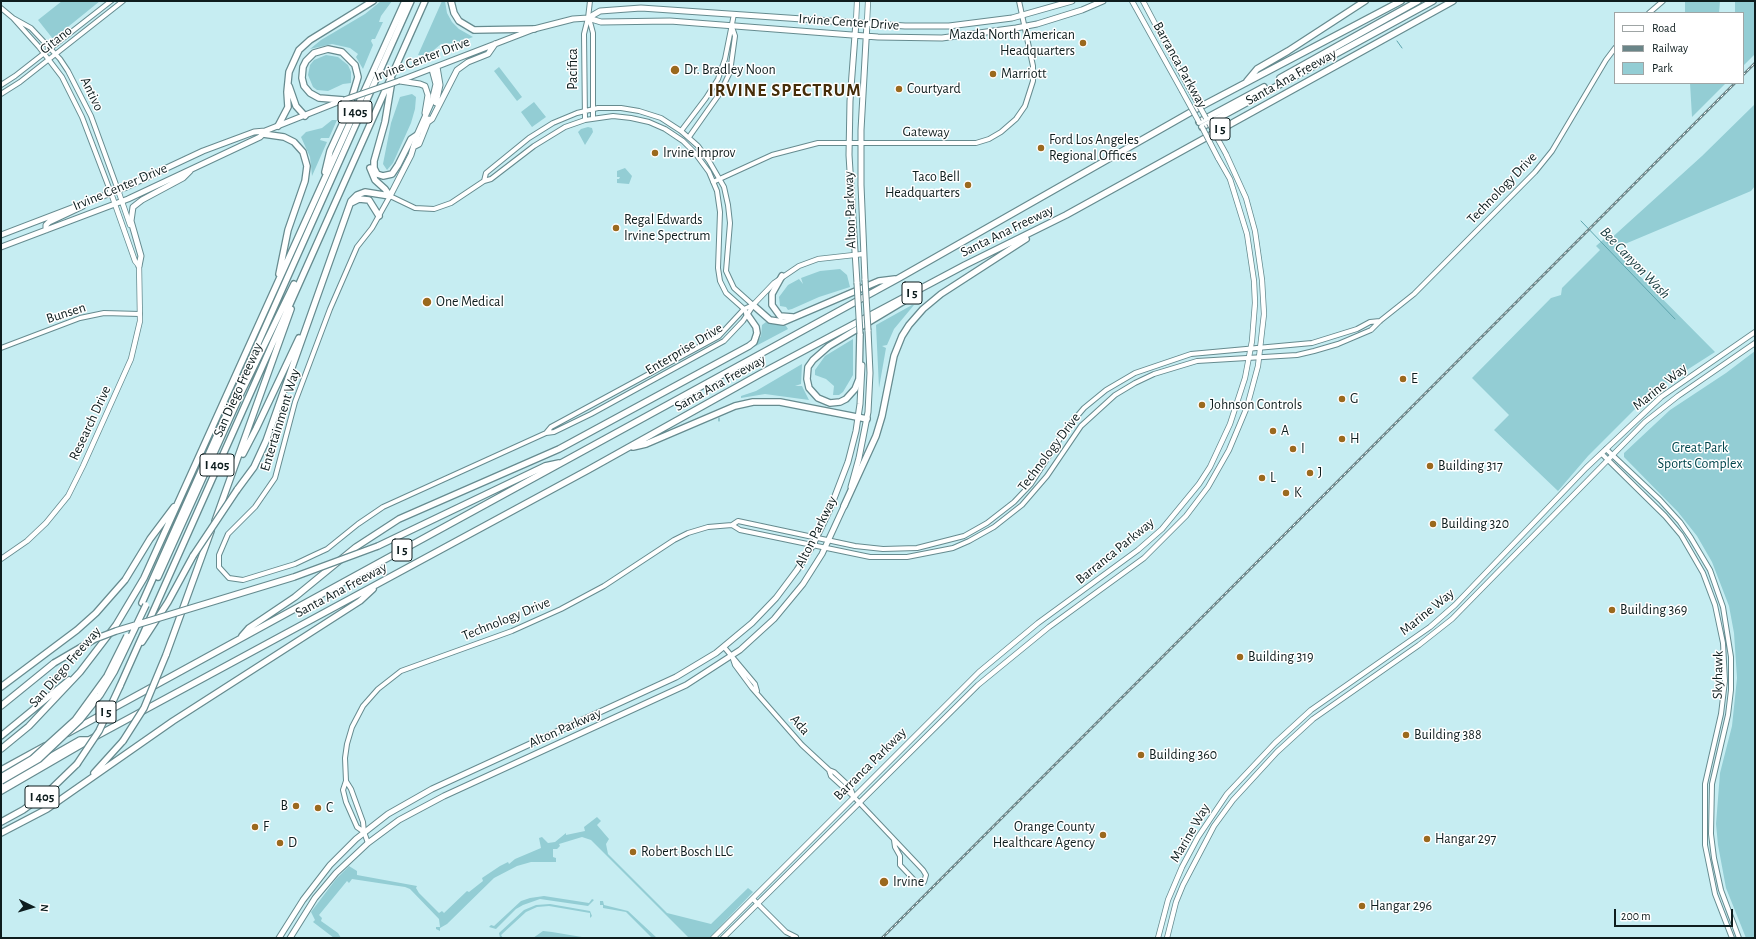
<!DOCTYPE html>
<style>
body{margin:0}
#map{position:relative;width:1756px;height:939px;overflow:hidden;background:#c6edf2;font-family:"Alegreya Sans",sans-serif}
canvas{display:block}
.frame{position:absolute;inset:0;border:2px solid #0e1d1e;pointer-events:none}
.legend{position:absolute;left:1614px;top:12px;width:130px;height:72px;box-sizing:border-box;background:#fff;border:1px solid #9fa5a5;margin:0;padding:5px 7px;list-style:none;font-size:12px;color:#0e1d1e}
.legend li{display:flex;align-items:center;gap:8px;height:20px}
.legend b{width:20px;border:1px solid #9fa5a5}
.north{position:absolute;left:12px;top:887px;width:40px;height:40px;-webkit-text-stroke:3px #fff;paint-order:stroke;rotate:95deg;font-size:11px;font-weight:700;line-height:16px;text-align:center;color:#0e1d1e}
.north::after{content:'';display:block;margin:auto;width:14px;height:18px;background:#0e1d1e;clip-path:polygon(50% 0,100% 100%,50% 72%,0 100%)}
.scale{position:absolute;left:1614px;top:909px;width:119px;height:18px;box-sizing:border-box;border:2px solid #0e1d1e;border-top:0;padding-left:5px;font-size:12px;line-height:14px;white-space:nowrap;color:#0e1d1e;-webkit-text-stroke:3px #fff;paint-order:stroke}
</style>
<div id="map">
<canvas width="1756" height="939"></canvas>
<div class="frame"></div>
<ul class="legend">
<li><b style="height:5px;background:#fff"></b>Road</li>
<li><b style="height:5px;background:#6a8588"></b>Railway</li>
<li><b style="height:11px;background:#93cdd4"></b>Park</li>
</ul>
<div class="north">N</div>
<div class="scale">200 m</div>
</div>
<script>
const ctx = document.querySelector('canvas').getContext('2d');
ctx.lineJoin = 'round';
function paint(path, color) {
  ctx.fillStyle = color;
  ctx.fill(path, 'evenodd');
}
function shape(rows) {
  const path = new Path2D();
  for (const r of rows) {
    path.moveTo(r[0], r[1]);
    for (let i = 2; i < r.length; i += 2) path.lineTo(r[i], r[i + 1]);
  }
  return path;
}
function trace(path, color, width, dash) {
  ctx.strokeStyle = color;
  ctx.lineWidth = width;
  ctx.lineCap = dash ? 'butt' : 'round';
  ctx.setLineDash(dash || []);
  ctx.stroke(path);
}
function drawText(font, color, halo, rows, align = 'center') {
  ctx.font = font + ' "Alegreya Sans",sans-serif';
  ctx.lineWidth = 3;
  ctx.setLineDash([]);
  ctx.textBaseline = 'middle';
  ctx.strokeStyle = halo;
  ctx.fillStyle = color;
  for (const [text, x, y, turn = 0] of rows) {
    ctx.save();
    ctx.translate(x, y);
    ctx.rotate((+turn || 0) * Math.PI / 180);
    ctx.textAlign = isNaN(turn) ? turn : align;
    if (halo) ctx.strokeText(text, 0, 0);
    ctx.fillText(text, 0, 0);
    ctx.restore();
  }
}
const green = shape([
 [62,1,100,1,53,39,38,20],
 [381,1,392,1,381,16,379,22,383,22,375,39,372,39,371,41,373,45,363,69,356,57,358,54,350,48,332,44,310,49,321,40,365,14],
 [442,1,445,1,447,13,452,22,459,29,473,37,457,43,441,44,428,55,418,55],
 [1685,1,1720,1,1719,13,1685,13],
 [1735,1,1755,1,1755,54,1743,66,1743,13,1735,13],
 [326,55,338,57,348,65,351,72,351,83,343,84,328,91,317,90,313,87,308,75,310,65,314,60],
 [499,67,522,97,517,101,494,71],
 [1690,83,1726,83,1692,117],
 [412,94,416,97,415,109,411,123,393,163,387,170,383,164,391,123,400,97],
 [534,102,546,117,532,127,521,112],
 [1755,104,1755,186,1751,191,1613,249,1715,352,1665,384,1639,405,1588,456,1558,491,1494,430,1509,415,1472,378,1551,298,1561,295,1562,288,1600,250,1596,246,1604,239,1607,242,1702,156],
 [332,120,337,120,329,138,321,138,320,140,327,142,312,176,310,157,301,137,306,132,322,128],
 [588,127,592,128,593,132,585,145,578,132,581,129],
 [625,168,632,176,629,184,617,183,617,179,619,179,620,177,617,177,617,171],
 [840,269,847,275,850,287,819,297,792,309,788,310,786,307,780,306,779,297,788,285,799,279,803,284,801,278,820,271],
 [912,305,914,305,894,329,887,345,882,346,886,348,879,388,876,325],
 [766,322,786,326,788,329,754,347,761,336,762,325],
 [853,339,853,375,843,392,839,395,833,395,834,386,826,379,815,375,815,370,825,356],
 [1755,351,1755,938,1746,938,1726,888,1718,845,1716,824,1720,773,1732,726,1737,678,1734,633,1729,606,1712,562,1697,536,1678,512,1624,457,1624,453,1670,410,1726,373],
 [802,364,801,384,795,386,802,386,809,400,765,394,741,398,741,396,756,391],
 [597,817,601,821,597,825,609,839,606,844,608,854,667,913,711,924,748,888,753,892,709,938,689,938,591,840,582,837,559,844,560,846,557,849,553,849,553,857,556,858,556,862,531,862,517,866,494,878,447,924,440,928,440,931,436,929,436,927,440,927,439,919,410,889,405,887,352,879,349,883,347,881,319,915,322,918,321,921,338,933,341,938,334,938,313,922,315,920,311,912,336,879,349,866,357,871,357,875,417,886,416,888,419,893,439,913,442,911,444,913,467,891,469,892,483,881,482,878,500,866,508,862,509,864,515,859,541,848,539,838,542,837,548,843,555,842,566,833,566,835,585,831,584,827],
 [544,896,589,903,592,899,594,900,588,906,540,899,523,905,516,909,496,929,489,927,491,925,494,926,521,901,530,898],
 [600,901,603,901,604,905,628,911,657,938,652,938,626,912,603,908,603,905,600,905],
 [550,904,590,911,592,916,590,918,590,913,549,906,537,907,526,912,501,935,503,938,500,938,499,933,524,910,536,905],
 [543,931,552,932,588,938,533,938]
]);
const stream = shape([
 [1355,1,1355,2],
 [1397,41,1402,48],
 [1581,221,1675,319],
 [719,418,719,421]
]);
const tertiary = shape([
 [1,8,13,18,39,47,62,77,82,117,111,193],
 [1649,13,1663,1],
 [13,18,31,28,60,59,68,71,91,116,118,190],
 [589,18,593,33,593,118],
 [1,85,15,76,111,1],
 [1,94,20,82,123,1],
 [585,120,584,34,588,18,590,1],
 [681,131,706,98,718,79,725,59,734,14],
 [689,137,720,93,730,72,735,36,732,27],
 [484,181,486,173,529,138,553,123,577,113,598,108,621,108,639,111,661,118,681,131,698,146,709,161,724,187,728,205,730,223,726,271,734,288,753,305],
 [713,182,772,155,818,143,976,143,989,139,1001,132,1016,119,1025,106,1033,81,1033,66,1019,1],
 [747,314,744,309,726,293,720,281,718,268,720,212,717,191,709,172,695,153,683,141,665,129,649,122,631,118,613,116,585,120,565,127,534,146,491,179,484,181,451,203,434,209,415,208,390,196,372,228,357,247,330,309,295,402,275,478,255,507,228,534,219,555,219,567,229,578,243,580,295,564,314,555,327,549,358,524,383,507,546,433,551,427,719,336,744,309,753,305],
 [1,348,80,318,104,313,140,314],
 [546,433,554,432,591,414,724,341,743,321,753,306],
 [1606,449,1660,500,1680,522,1691,538,1710,570,1723,607,1731,657,1731,690,1728,715,1712,784,1711,834,1714,858,1721,890,1739,938],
 [1602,454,1665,516,1681,535,1703,573,1715,605,1723,643,1725,681,1721,714,1705,784,1705,845,1715,894,1732,938],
 [732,525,740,530,870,557,907,557,953,548,969,541,994,527,1022,505,1047,476,1081,426,1115,395,1135,383,1154,374,1197,361,1297,355,1314,351,1338,344,1371,330,1380,321,1414,294,1535,172,1552,151,1606,60,1615,48],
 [724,647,755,684,757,691],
 [732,656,735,665,752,688,802,745,829,770,831,776,853,796,923,870,926,875,924,882,916,882,900,865,900,856,895,847,894,840],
 [829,770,834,772,850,787,853,795],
 [346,781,343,790,346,802,357,827,364,832],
 [368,843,364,832,363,822,351,789,346,781,345,758,347,744,352,727,363,706,378,689,401,671,512,631,561,609,604,586,674,540,688,533,708,527,732,525,738,521,855,546,883,549,917,548,964,536,987,523,1014,502,1031,484,1067,428,1084,408,1106,390,1135,373,1191,354,1312,343,1357,329,1370,322,1380,321],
 [753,899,786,932,796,937]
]);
const secondary = shape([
 [1132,1,1182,91],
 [1143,1,1188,86],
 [856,22,857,1],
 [867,23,868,1],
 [118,190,130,225],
 [111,193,135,261,139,266],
 [753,305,774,283,799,266,818,259,863,254],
 [1,559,27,541,46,523,68,496,83,466,131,359,140,321,139,263],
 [713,938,979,672,1038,623,1138,550,1162,529,1199,484,1210,467,1230,424,1245,378,1252,341,1255,303,1254,281,1247,234,1230,179,1218,158],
 [723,938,978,685,1049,627,1144,558,1186,516,1208,487,1229,450,1247,407,1258,366,1264,314,1262,280,1255,231,1246,198,1226,154],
 [1158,938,1168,900,1182,867,1198,837,1227,794,1275,743,1311,710,1430,627,1455,605,1586,468,1661,397,1755,332],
 [1167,938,1176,902,1183,885,1214,826,1233,800,1277,752,1313,719,1419,645,1452,619,1645,422,1678,396,1755,343]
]);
const primary = shape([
 [588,18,600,11,641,8,905,26,949,26,1012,18,1072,1],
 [856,22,850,101,849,155,857,283],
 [399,81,534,29,573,19,588,18,601,22,670,21,878,37,942,38,1016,28,1037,24,1082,10,1103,1],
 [400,81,420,84,425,86,428,95,425,113],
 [436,103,440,85,437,67],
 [428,122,432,119,457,70,468,62,488,54,495,44],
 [415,146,419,144,429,119],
 [390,196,411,155,417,135,432,101,436,84,432,69],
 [46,230,46,225,49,222,83,206],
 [1,235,124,188,203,151,254,132,265,131,343,100],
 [1,247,128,199,260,137,265,132],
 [139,266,141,256,131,221,133,207,142,200,183,178,190,171],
 [865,280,861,185,861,130,867,23],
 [851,487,859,458,868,412,870,373,868,330],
 [279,938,303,900,330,865,356,839,388,814,432,789,676,677,716,653,752,623,776,598,797,570,813,545,830,509,848,462,856,431,860,404,862,365],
 [290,938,315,898,336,873,368,843,399,820,444,796,686,685,740,650,774,619,803,584,822,554,845,504]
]);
const motorway = shape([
 [451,1,454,13,459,21,474,30,534,29],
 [1280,78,1418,1],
 [392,80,385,122,374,161,374,168,377,174,383,176,392,174,398,165,411,139,417,135],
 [1247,81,1257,69,1288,51,1365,1],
 [289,86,296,106,305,116],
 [1199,122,1264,87],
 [278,126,288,107,287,92,289,72,299,50,310,40,373,1],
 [1202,127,1433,1],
 [263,134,284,137,294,142,303,152,307,166,305,181,288,230,279,274],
 [370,168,375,180,385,189,390,196],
 [325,172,330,151,347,114,358,77,355,65,342,52,328,49,314,53,306,61,303,67,302,78,304,86,310,93,319,98,344,100],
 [351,203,359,199,369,200,379,216],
 [782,276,772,294,772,305,780,316,793,317],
 [753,305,770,320,783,322,879,281,895,279],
 [860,334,859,379,855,389,846,399,840,402,830,403,818,398,809,388,807,379,808,367,813,360,829,346,904,301],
 [633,447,646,444,735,406,753,402,780,402,867,419],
 [243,454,256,429,299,338],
 [237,490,254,467,266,441,351,201,357,195,365,192,390,196],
 [844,506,876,436,882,416,894,356,902,336,909,325,923,309,941,294,1026,239],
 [215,521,291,309],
 [378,546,545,466,559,463],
 [158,577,241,393,294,284],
 [142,603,411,1],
 [242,636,249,628,295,597,356,547,399,519,559,449,749,346,754,342,757,333,756,327,747,314],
 [142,642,168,602,193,556],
 [166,655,211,531],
 [120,686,425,1],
 [1,687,77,630,96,613,125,580,150,539,174,507],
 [1,706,54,663],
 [68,733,899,278,1198,108,1401,1],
 [1,736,69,680],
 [1,749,29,726,80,672,116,625,144,578,405,1],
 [1,770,45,746],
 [94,773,123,741],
 [1,785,80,740,89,740],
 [1,791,89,740,588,470,760,374,965,265,1066,215,1453,1],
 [1,822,23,810,47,793,77,764],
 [1,833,47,809,173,721,360,601,373,589]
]);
const rail = shape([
 [1743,75,1755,63],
 [882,938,1735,83]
]);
const secondaryBridge = shape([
 [1188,86,1206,118],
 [1182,91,1199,122],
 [1209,123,1226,154],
 [1202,127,1218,158]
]);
const primaryBridge = shape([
 [344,100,399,81],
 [865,280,868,330],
 [857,283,860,334]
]);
const motorwayBridge = shape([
 [193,556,237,490],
 [54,663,95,639,116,631,294,577,378,546],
 [123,741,144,708,166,655],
 [77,764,99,731,120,686],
 [1,777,32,759,75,720,107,676,127,636],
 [1,781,39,759,80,720,100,695,114,672,146,605]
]);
const markers = [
 [1083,43,4,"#9b691e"],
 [675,70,5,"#9b691e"],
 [993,74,4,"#9b691e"],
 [899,89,4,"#9b691e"],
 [1041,148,4,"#9b691e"],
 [655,153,4,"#9b691e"],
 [968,185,4,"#9b691e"],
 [616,228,4,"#9b691e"],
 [427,302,5,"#9b691e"],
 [1403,379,4,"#9b691e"],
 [1342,399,4,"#9b691e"],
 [1202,405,4,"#9b691e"],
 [1273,431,4,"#9b691e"],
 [1342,439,4,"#9b691e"],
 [1293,449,4,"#9b691e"],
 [1430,466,4,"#9b691e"],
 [1310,473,4,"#9b691e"],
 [1262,478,4,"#9b691e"],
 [1286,493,4,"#9b691e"],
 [1433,524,4,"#9b691e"],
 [1612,610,4,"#9b691e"],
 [1240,657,4,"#9b691e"],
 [1406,735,4,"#9b691e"],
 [1141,755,4,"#9b691e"],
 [296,806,4,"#9b691e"],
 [318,808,4,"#9b691e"],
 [255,827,4,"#9b691e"],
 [1103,835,4,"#9b691e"],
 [1427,839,4,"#9b691e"],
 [280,843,4,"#9b691e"],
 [633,852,4,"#9b691e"],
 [884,882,5,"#9b691e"],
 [1362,906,4,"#9b691e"]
];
const shields = [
 [355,112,34],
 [1220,129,20],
 [912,293,20],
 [217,465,34],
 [402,550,20],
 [106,712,20],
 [42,797,34]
];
const shieldNames = [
 ["I 405",355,112],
 ["I 5",1220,129],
 ["I 5",912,293],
 ["I 405",217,465],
 ["I 5",402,550],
 ["I 5",106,712],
 ["I 405",42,797]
];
const streetNames = [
 ["Irvine Center Drive",849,22,4],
 ["Gitano",56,40,-38],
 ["Irvine Center Drive",422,59,-21],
 ["Barranca Parkway",1180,65,61],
 ["Pacifica",573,69,-90],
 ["Santa Ana Freeway",1291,77,-29],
 ["Antivo",92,94,64],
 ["Gateway",926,132,1],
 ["Irvine Center Drive",120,187,-23],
 ["Technology Drive",1502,188,-46],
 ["Alton Parkway",850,210,-92],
 ["Santa Ana Freeway",1007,231,-26],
 ["Bunsen",66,313,-18],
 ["Enterprise Drive",684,349,-31],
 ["Santa Ana Freeway",720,383,-29],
 ["Marine Way",1660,387,-39],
 ["San Diego Freeway",238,390,-66],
 ["Entertainment Way",280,420,-73],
 ["Research Drive",90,423,-65],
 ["Technology Drive",1049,452,-53],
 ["Alton Parkway",816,532,-64],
 ["Barranca Parkway",1115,551,-39],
 ["Santa Ana Freeway",341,590,-28],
 ["Marine Way",1427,612,-39],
 ["Technology Drive",506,619,-22],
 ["San Diego Freeway",65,667,-49],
 ["Skyhawk",1718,675,-89],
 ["Ada",800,725,49],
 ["Alton Parkway",565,728,-24],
 ["Barranca Parkway",870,764,-45],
 ["Marine Way",1190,833,-60]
];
const poiNames = [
 ["Mazda North American",1075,35,"right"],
 ["Headquarters",1075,51,"right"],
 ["Dr. Bradley Noon",684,70],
 ["Marriott",1001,74],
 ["Courtyard",907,89],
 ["Ford Los Angeles",1049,140],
 ["Regional Offices",1049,156],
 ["Irvine Improv",663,153],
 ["Taco Bell",960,177,"right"],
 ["Headquarters",960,193,"right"],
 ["Regal Edwards",624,220],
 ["Irvine Spectrum",624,236],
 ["One Medical",436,302],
 ["E",1411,379],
 ["G",1350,399],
 ["Johnson Controls",1210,405],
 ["A",1281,431],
 ["H",1350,439],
 ["I",1301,449],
 ["Building 317",1438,466],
 ["J",1318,473],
 ["L",1270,478],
 ["K",1294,493],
 ["Building 320",1441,524],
 ["Building 369",1620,610],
 ["Building 319",1248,657],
 ["Building 388",1414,735],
 ["Building 360",1149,755],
 ["B",288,806,"right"],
 ["C",326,808],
 ["F",263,827],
 ["Orange County",1095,827,"right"],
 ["Healthcare Agency",1095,843,"right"],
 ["Hangar 297",1435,839],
 ["D",288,843],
 ["Robert Bosch LLC",641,852],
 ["Irvine",893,882],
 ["Hangar 296",1370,906]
];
const parkNames = [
 ["Great Park",1700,448],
 ["Sports Complex",1700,464]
];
const waterNames = [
 ["Bee Canyon Wash",1635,263,46]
];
const districtNames = [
 ["IRVINE SPECTRUM",785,91]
];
paint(green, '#93cdd4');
trace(stream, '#5ea5ae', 1);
trace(tertiary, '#668b8f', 6);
trace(secondary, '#668b8f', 6);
trace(primary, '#668b8f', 7);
trace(motorway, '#668b8f', 8);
trace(tertiary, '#fff', 4);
trace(secondary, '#fff', 4.5);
trace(primary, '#fff', 5);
trace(motorway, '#fff', 5.5);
trace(rail, '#6a8588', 2.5);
trace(rail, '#fff', 1, [3]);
trace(secondaryBridge, '#668b8f', 6, []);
trace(primaryBridge, '#668b8f', 7, []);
trace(motorwayBridge, '#668b8f', 8, []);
trace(secondaryBridge, '#fff', 4.5);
trace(primaryBridge, '#fff', 5);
trace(motorwayBridge, '#fff', 5.5);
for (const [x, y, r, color] of markers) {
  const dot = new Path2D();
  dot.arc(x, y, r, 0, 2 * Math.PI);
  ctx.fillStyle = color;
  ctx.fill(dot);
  trace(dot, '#fff', 1.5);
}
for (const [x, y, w] of shields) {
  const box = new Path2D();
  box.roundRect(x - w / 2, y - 11, w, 22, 3);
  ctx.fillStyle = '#fff';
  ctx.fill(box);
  trace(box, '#0e1d1e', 1);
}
drawText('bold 13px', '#0e1d1e', null, shieldNames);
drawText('14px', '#0e1d1e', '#fff', streetNames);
drawText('14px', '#0e1d1e', '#fff', poiNames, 'left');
drawText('14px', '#00454c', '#fff', parkNames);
drawText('italic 15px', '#163a3e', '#fff', waterNames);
ctx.letterSpacing = '1px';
drawText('bold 18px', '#452d09', '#fff', districtNames);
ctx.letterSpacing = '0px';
</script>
